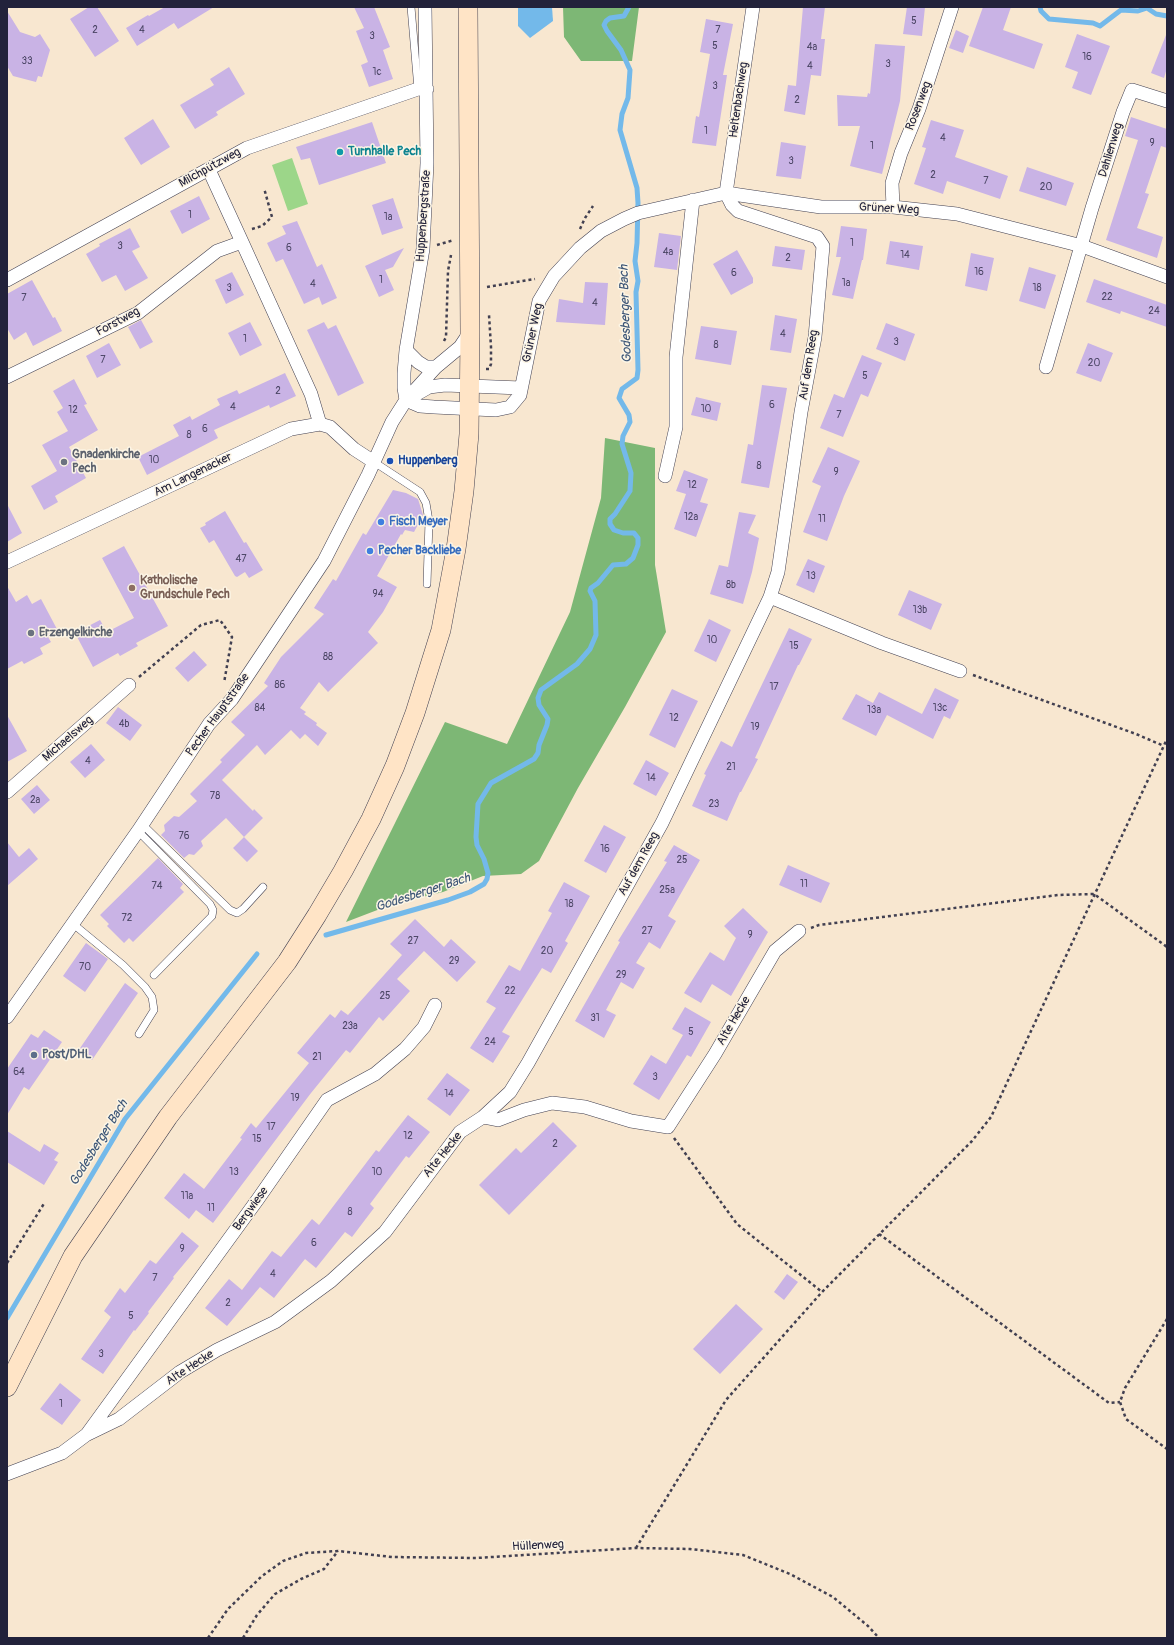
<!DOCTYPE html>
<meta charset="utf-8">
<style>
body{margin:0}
#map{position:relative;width:1174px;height:1645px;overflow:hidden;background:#f8e7d0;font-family:Pangolin,sans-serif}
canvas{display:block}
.frame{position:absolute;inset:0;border:8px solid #22223b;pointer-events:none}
</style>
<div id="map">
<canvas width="1174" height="1645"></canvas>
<div class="frame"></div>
</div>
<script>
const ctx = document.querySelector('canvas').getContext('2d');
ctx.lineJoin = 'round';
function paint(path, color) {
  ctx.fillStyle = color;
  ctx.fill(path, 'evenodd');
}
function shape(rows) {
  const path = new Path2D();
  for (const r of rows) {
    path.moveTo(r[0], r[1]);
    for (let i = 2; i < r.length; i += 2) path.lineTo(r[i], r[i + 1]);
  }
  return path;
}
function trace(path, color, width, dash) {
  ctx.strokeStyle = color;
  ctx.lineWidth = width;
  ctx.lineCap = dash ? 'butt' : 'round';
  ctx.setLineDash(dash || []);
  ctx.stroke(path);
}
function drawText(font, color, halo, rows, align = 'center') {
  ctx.font = font + ' Pangolin,sans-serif';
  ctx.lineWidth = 3;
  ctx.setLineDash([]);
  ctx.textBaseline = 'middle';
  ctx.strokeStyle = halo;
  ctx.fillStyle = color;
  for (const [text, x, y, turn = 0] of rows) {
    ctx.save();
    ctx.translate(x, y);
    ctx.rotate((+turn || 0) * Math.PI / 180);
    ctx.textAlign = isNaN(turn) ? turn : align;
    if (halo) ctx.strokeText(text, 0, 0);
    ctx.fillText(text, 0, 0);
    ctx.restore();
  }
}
const green = shape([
 [292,158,308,204,288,211,272,165]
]);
const forest = shape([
 [563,7,639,7,632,61,581,61,564,37],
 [605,438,655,448,655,565,666,632,625,707,578,788,539,861,521,874,483,876,443,892,393,904,346,922,445,722,507,744,570,612,601,498]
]);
const water = shape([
 [518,7,552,7,553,21,530,38,518,26]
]);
const stream = shape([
 [1040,7,1041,11,1049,19,1093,23,1100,26,1121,10,1138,11,1147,8,1156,14,1167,16],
 [326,935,448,900,470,892,484,884,487,879,488,873,484,859,477,845,476,837,478,804,491,783,534,759,538,753,539,745,547,725,548,719,539,705,538,698,541,690,577,664,590,649,596,635,595,601,590,591,591,588,598,583,613,565,626,564,633,558,638,545,638,538,634,533,623,533,614,530,610,524,610,519,615,514,630,491,631,473,622,444,623,436,630,422,629,415,619,398,622,389,637,378,638,370,636,292,638,281,635,261,637,243,638,203,637,188,620,130,622,114,628,98,630,70,621,50,607,31,604,25,606,21,610,18,624,16,629,7],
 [7,1318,125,1119,257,954]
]);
const building = shape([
 [89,7,97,7,119,41,95,57,70,19],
 [165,7,214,7,178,29,174,23,137,46,126,28,148,15,149,16],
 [354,7,374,7,390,47,383,50,393,79,369,87,361,65,368,62,356,31,364,28],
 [803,7,825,7,821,39,825,39,821,76,811,75,805,115,784,111,788,85,796,86],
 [907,7,925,7,922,36,903,34],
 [983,7,1011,7,1003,30,1043,44,1034,69,969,46],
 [7,11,20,32,35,37,40,34,50,50,42,77,38,76,36,82,13,76,7,66],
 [706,19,733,24,723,75,727,75,716,146,692,143,696,116,699,117,710,54,700,52],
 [956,30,969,36,963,53,949,48],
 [1077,34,1110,46,1091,95,1072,88,1078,72,1065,67],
 [1166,35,1167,35,1167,68,1164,78,1151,73],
 [875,44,905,46,900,101,882,174,850,166,860,126,838,126,837,95,867,97,868,93,870,94],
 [229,67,245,94,216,112,218,115,195,129,180,105,214,85,210,79],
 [1131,117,1167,129,1167,148,1161,146,1145,193,1149,194,1137,228,1163,237,1157,258,1106,240,1138,140,1125,136],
 [153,119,170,147,141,165,124,138],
 [931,120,964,130,955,157,1008,176,1000,199,947,181,943,194,914,184,926,148,922,147],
 [372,122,386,163,319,185,310,158,301,160,296,147],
 [781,142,806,146,801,179,776,176],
 [1027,167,1074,183,1066,206,1019,191],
 [199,196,210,219,182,234,170,211],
 [393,198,403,228,382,235,372,205],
 [297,221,317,267,322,264,337,298,322,305,319,297,304,304,283,259,276,262,267,243,286,234,282,226],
 [841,226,867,229,863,260,862,260,853,299,832,295,841,257,836,257],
 [130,228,140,247,132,251,148,278,125,291,116,275,102,282,86,254,100,246,99,244],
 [659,233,681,236,677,270,654,267],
 [890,241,923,246,919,270,886,264],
 [775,246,805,250,802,270,772,266],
 [404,248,393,267,385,270,394,290,379,297,365,266],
 [737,250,753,278,753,283,731,295,713,264],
 [971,253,994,258,987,291,965,286],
 [1029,267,1056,275,1045,309,1019,301],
 [232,272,244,295,226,304,215,280],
 [1094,279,1167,305,1167,327,1121,311,1120,314,1086,302],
 [32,280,53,318,55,317,62,331,33,346,26,332,14,340,7,328,7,294],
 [585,282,608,283,605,325,556,322,559,299,583,303],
 [775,315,797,319,791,353,770,350],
 [141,320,153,342,140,349,128,327],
 [250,322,262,345,240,356,228,333],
 [324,322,328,329,336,325,364,383,338,396,307,330],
 [886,323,915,334,905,361,876,349],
 [701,326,737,331,731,365,695,359],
 [109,343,121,365,97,378,86,356],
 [1088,343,1113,353,1101,382,1076,373],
 [862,355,882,363,868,397,861,394,843,437,820,428,834,394,844,398],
 [285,373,296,396,270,408,269,405,214,430,218,438,147,475,138,457,179,436,173,425,190,416,192,420,220,405,217,399,237,390,239,394],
 [74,379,87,404,84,405,98,430,69,447,86,478,55,496,58,502,44,510,31,486,57,471,42,445,68,431,57,412,63,408,53,391],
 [762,385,787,388,769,488,741,483,748,444,753,445],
 [696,397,721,403,717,421,691,415],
 [828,447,860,461,844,496,827,541,803,532,821,486,812,482],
 [684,470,708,479,700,502,708,504,696,537,674,529,686,494,676,491],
 [393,490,406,493,418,499,423,515,414,532,405,530,402,535,401,534,377,576,397,587,383,612,368,632,378,643,328,692,319,682,300,708,306,712,304,714,317,723,316,725,327,733,318,746,305,734,300,739,291,730,265,755,257,745,222,780,253,811,254,809,263,818,244,837,226,818,201,841,203,846,194,855,189,854,184,858,161,835,165,831,164,825,174,816,179,817,197,801,190,794,222,762,220,760,245,735,231,722,268,686,264,683,281,657,324,614,314,608,333,579,336,581,363,533,366,535],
 [7,504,22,533,7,542],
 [225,511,244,543,246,542,263,570,249,578,245,572,237,577,235,576,214,540,209,543,200,528,206,525,205,523],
 [739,512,756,515,748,533,759,538,752,572,743,604,710,594,719,565,728,567],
 [124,546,168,626,136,643,138,646,120,656,118,653,93,667,75,633,100,620,107,632,134,618,102,558],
 [808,559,825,566,814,593,796,585],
 [7,586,16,602,27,595,32,604,41,599,58,631,48,637,51,642,40,648,43,654,24,664,22,661,7,669],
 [909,590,942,604,931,630,898,615],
 [709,619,731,630,716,662,694,651],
 [789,628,812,639,799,665,798,665,755,758,758,759,741,792,740,792,727,821,692,806,706,775,704,774,721,741,732,747],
 [194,651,207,665,188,682,175,668],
 [935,688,959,700,950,719,944,716,933,739,887,715,876,736,842,719,856,694,873,703,879,692,922,714],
 [672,689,698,701,675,748,649,735],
 [118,707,142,725,130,741,106,723],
 [7,715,27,751,7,762],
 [91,744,105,760,85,778,70,762],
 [646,760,669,773,656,796,633,784],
 [37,785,50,800,34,814,21,799],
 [604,825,626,837,606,873,584,861],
 [244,837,258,851,247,862,233,848],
 [7,842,19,857,29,848,38,859,7,886],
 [674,845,700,860,668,916,676,921,660,949,649,942,636,963,645,968,633,989,621,982,606,1010,616,1015,604,1038,575,1021,620,942,618,941,667,862,664,861],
 [158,858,183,884,180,888,184,892,133,942,129,938,124,943,107,926,109,924,100,915],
 [788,865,830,883,821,903,779,885],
 [564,882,590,896,565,941,568,943,551,973,542,968,502,1032,510,1036,493,1063,470,1048,496,1008,486,1002,509,965,520,971,552,913,548,911],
 [743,908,768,932,731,996,712,984,701,1003,684,993,710,952,724,961,736,938,724,926],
 [415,919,444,947,451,939,476,962,457,982,424,951,397,979,410,991,383,1021,379,1017,350,1053,346,1050,311,1093,213,1223,196,1210,189,1219,164,1198,184,1173,204,1189,242,1139,240,1138,251,1123,256,1128,309,1063,297,1053,330,1014,335,1018,341,1010,348,1015,402,955,390,944],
 [86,943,108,959,85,992,63,976],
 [125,983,138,993,92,1060,78,1051],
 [685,1007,711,1022,691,1057,687,1055,659,1100,633,1084,651,1055,666,1064,683,1035,672,1029],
 [44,1030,62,1042,29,1090,24,1087,7,1115,7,1069,31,1034,38,1038],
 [447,1073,470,1090,450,1116,427,1099],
 [408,1115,430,1132,409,1158,406,1156,370,1204,374,1208,352,1237,345,1232,316,1268,305,1259,274,1298,260,1287,227,1326,205,1308,229,1279,242,1290,272,1251,281,1257,312,1219,319,1225,376,1150,379,1152],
 [553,1122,577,1146,509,1215,479,1185,516,1148,521,1153],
 [7,1131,40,1152,44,1144,59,1153,54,1160,58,1162,44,1185,7,1162],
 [182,1232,199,1246,173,1277,174,1278,148,1312,149,1313,135,1331,134,1330,103,1374,81,1359,111,1317,104,1311,120,1288,125,1293,150,1260,156,1264],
 [787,1274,798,1282,784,1300,774,1292],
 [736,1304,763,1329,720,1374,693,1349],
 [60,1383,81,1400,62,1425,40,1409]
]);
const path = shape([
 [252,229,262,226,272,217,264,188],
 [580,229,585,218,593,206],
 [437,245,454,240],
 [487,287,535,279],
 [444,341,446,337,448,271,451,255],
 [486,369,489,369,491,364,491,347,489,315],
 [973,675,1136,734,1164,746],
 [139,677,201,625,220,620,232,637,224,683],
 [811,928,819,925,1058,895,1094,894,1167,947],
 [674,1138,737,1224,822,1292],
 [879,1234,1109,1403,1120,1402],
 [7,1263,45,1202],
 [1167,1319,1125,1388,1120,1402,1126,1419,1167,1449],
 [636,1548,726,1400,822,1292,972,1141,991,1117,1167,739],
 [208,1638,228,1609,262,1576,283,1561,306,1553,338,1551,392,1557,476,1558,636,1548,690,1549,743,1555,790,1574,833,1597,868,1626,879,1638],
 [243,1638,257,1615,275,1594,301,1579,324,1569,338,1551]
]);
const lane = shape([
 [411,7,418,89],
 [374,462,420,492,426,503,429,521,427,584],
 [142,824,230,910,237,913,243,909,263,887],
 [138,831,210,904,213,910,212,916,154,975],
 [72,923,123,965,145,987,152,997,154,1010,139,1034]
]);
const street = shape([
 [209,170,242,242],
 [726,193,753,7],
 [893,207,892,183,901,153,919,109,952,7],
 [7,280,247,148,418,89,427,89],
 [406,350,418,362,426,367,436,367,460,347,470,332],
 [1046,367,1092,208,1123,112,1132,90,1167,101],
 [7,377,138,313,217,251,242,242,311,394,320,424],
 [415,395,429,387,445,385,521,388],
 [406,400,420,406,434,407,496,410,510,407,520,395,539,301,554,276,580,248,601,231,624,219,638,213,726,193,821,207,893,207,957,214,1082,246,1167,277],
 [406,400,404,388,404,373,406,350,423,249,427,163,425,7],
 [665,476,676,427,676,357,693,200],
 [7,562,291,429,320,424,330,427,354,449,374,462],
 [770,597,882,643,960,671],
 [7,792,129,685],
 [7,1017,138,831,209,724,232,699,324,561,368,475,392,422,406,400,436,367],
 [483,1117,498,1120,524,1110,552,1103,585,1107,631,1121,668,1127,715,1054,775,951,799,931],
 [87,1434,258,1199,327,1100,375,1074,405,1049,424,1027,435,1005],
 [7,1474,62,1453,86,1435,119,1419,180,1372,217,1350,275,1322,331,1281,385,1232,460,1132,483,1117,510,1092,528,1063,662,823,770,597,778,572,801,412,815,337,823,246,817,237,738,211,732,205,726,193]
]);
const secondary = shape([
 [7,1387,73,1256,168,1117,287,962,317,915,343,871,371,819,395,766,415,713,441,630,456,549,464,491,469,434,470,332,468,7]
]);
const markers = [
 [340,152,4,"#0f9aa8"],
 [390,461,4,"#1a4fb4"],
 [64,462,4,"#6b7280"],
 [381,522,4,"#3f7fe0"],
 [370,551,4,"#3f7fe0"],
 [132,588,4,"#8d6e63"],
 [31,633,4,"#6b7280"],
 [34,1055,4,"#5c6f8a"]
];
const numberNames = [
 ["5",914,21],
 ["2",95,30],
 ["4",142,30],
 ["7",718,30],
 ["3",372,36],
 ["5",715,46],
 ["4a",812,47],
 ["16",1087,57],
 ["33",27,61],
 ["3",888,64],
 ["4",810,66],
 ["1c",377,72],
 ["3",715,86],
 ["2",797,100],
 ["1",706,131],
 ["4",943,138],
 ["9",1152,143],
 ["1",872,146],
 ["3",791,161],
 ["2",933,175],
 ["7",986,181],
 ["20",1046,187],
 ["1",190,215],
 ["1a",388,217],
 ["1",852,243],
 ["3",120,246],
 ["6",289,248],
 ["4a",668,252],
 ["14",905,255],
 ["2",788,258],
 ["16",979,272],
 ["6",734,273],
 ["1",381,280],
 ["1a",846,283],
 ["4",313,284],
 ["3",229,288],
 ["18",1037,288],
 ["22",1107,297],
 ["7",24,298],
 ["4",595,303],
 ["24",1154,311],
 ["4",783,334],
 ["1",245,339],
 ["3",896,342],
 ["8",716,345],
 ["7",103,360],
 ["20",1094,363],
 ["5",865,376],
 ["2",278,391],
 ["6",772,405],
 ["4",233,407],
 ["10",706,409],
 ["12",73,410],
 ["7",839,415],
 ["6",205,429],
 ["8",189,435],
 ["10",154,460],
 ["8",759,466],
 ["9",836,472],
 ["12",692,485],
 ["12a",691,517],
 ["11",822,519],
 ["47",241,559],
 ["13",811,576],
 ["8b",731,585],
 ["94",378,594],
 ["13b",920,610],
 ["10",712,640],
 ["15",794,646],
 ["88",328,657],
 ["86",280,685],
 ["17",774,687],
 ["84",260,708],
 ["13c",940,708],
 ["13a",874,710],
 ["12",674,718],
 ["4b",124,724],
 ["19",755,727],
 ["4",88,761],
 ["21",731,767],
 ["14",651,778],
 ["78",215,796],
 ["2a",35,800],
 ["23",714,804],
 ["76",184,836],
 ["16",605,849],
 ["25",682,860],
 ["11",804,884],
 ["74",157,886],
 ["25a",667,890],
 ["18",569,904],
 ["72",127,918],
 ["27",647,931],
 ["9",750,935],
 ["27",413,941],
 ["20",547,951],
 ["29",454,961],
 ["70",85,967],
 ["29",621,975],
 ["22",510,991],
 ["25",385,996],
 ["31",595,1018],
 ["23a",350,1026],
 ["5",691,1032],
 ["24",490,1042],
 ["21",317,1057],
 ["64",19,1072],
 ["3",655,1077],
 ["14",449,1094],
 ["19",295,1098],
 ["17",271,1127],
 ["12",408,1136],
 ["15",257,1139],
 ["2",555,1144],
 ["13",234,1172],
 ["10",377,1172],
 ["11a",187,1196],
 ["11",211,1208],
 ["8",350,1212],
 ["6",314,1243],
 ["9",182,1249],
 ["4",273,1274],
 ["7",155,1278],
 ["2",228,1303],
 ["5",131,1316],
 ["3",101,1354],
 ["1",61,1404]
];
const streetNames = [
 ["Heltenbachweg",739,100,-82],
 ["Rosenweg",919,106,-69],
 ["Dahlienweg",1111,150,-73],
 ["Milchpützweg",210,168,-29],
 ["Grüner Weg",889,209,3],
 ["Huppenbergstraße",424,216,-86],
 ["Forstweg",118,322,-28],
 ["Grüner Weg",533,333,-78],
 ["Auf dem Reeg",809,365,-81],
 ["Am Langenacker",193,475,-26],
 ["Pecher Hauptstraße",218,715,-54],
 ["Michaelsweg",68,739,-41],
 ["Auf dem Reeg",639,864,-61],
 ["Alte Hecke",734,1021,-60],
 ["Alte Hecke",443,1155,-51],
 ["Bergwiese",251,1209,-54],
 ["Alte Hecke",190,1368,-33],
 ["Hüllenweg",538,1546,-3]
];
const cultureNames = [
 ["Turnhalle Pech",348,152]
];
const worshipNames = [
 ["Gnadenkirche",72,455],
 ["Pech",72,469],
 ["Erzengelkirche",39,633]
];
const transitNames = [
 ["Huppenberg",398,461]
];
const shopNames = [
 ["Fisch Meyer",389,522],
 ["Pecher Backliebe",378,551]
];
const educationNames = [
 ["Katholische",140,581],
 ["Grundschule Pech",140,595]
];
const serviceNames = [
 ["Post/DHL",42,1055]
];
const waterNames = [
 ["Godesberger Bach",626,314,-92],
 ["Godesberger Bach",423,893,-18],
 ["Godesberger Bach",99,1143,-58]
];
paint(green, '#9cd689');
paint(forest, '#7db775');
paint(water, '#73b9ea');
trace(stream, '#73b9ea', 5);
paint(building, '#c9b3e5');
trace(lane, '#424051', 8);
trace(street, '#424051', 14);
trace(secondary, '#424051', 20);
trace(path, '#424051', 2.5, [3, 3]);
trace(lane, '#fff', 7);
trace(street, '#fff', 13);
trace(secondary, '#ffe4c6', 19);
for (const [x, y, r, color] of markers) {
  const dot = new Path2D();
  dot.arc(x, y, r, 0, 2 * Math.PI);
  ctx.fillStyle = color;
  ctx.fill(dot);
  trace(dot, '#fcf5e5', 1.5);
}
drawText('10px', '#4c4666', null, numberNames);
drawText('12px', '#22223b', '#fcf5e5', streetNames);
drawText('bold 12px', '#0d838f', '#fcf5e5', cultureNames, 'left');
drawText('bold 12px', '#5b616d', '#fcf5e5', worshipNames, 'left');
drawText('bold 12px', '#164399', '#fcf5e5', transitNames, 'left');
drawText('bold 12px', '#366cbe', '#fcf5e5', shopNames, 'left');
drawText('bold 12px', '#785e54', '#fcf5e5', educationNames, 'left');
drawText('bold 12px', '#4e5e75', '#fcf5e5', serviceNames, 'left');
drawText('italic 13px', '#3e5778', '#fcf5e5', waterNames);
</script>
